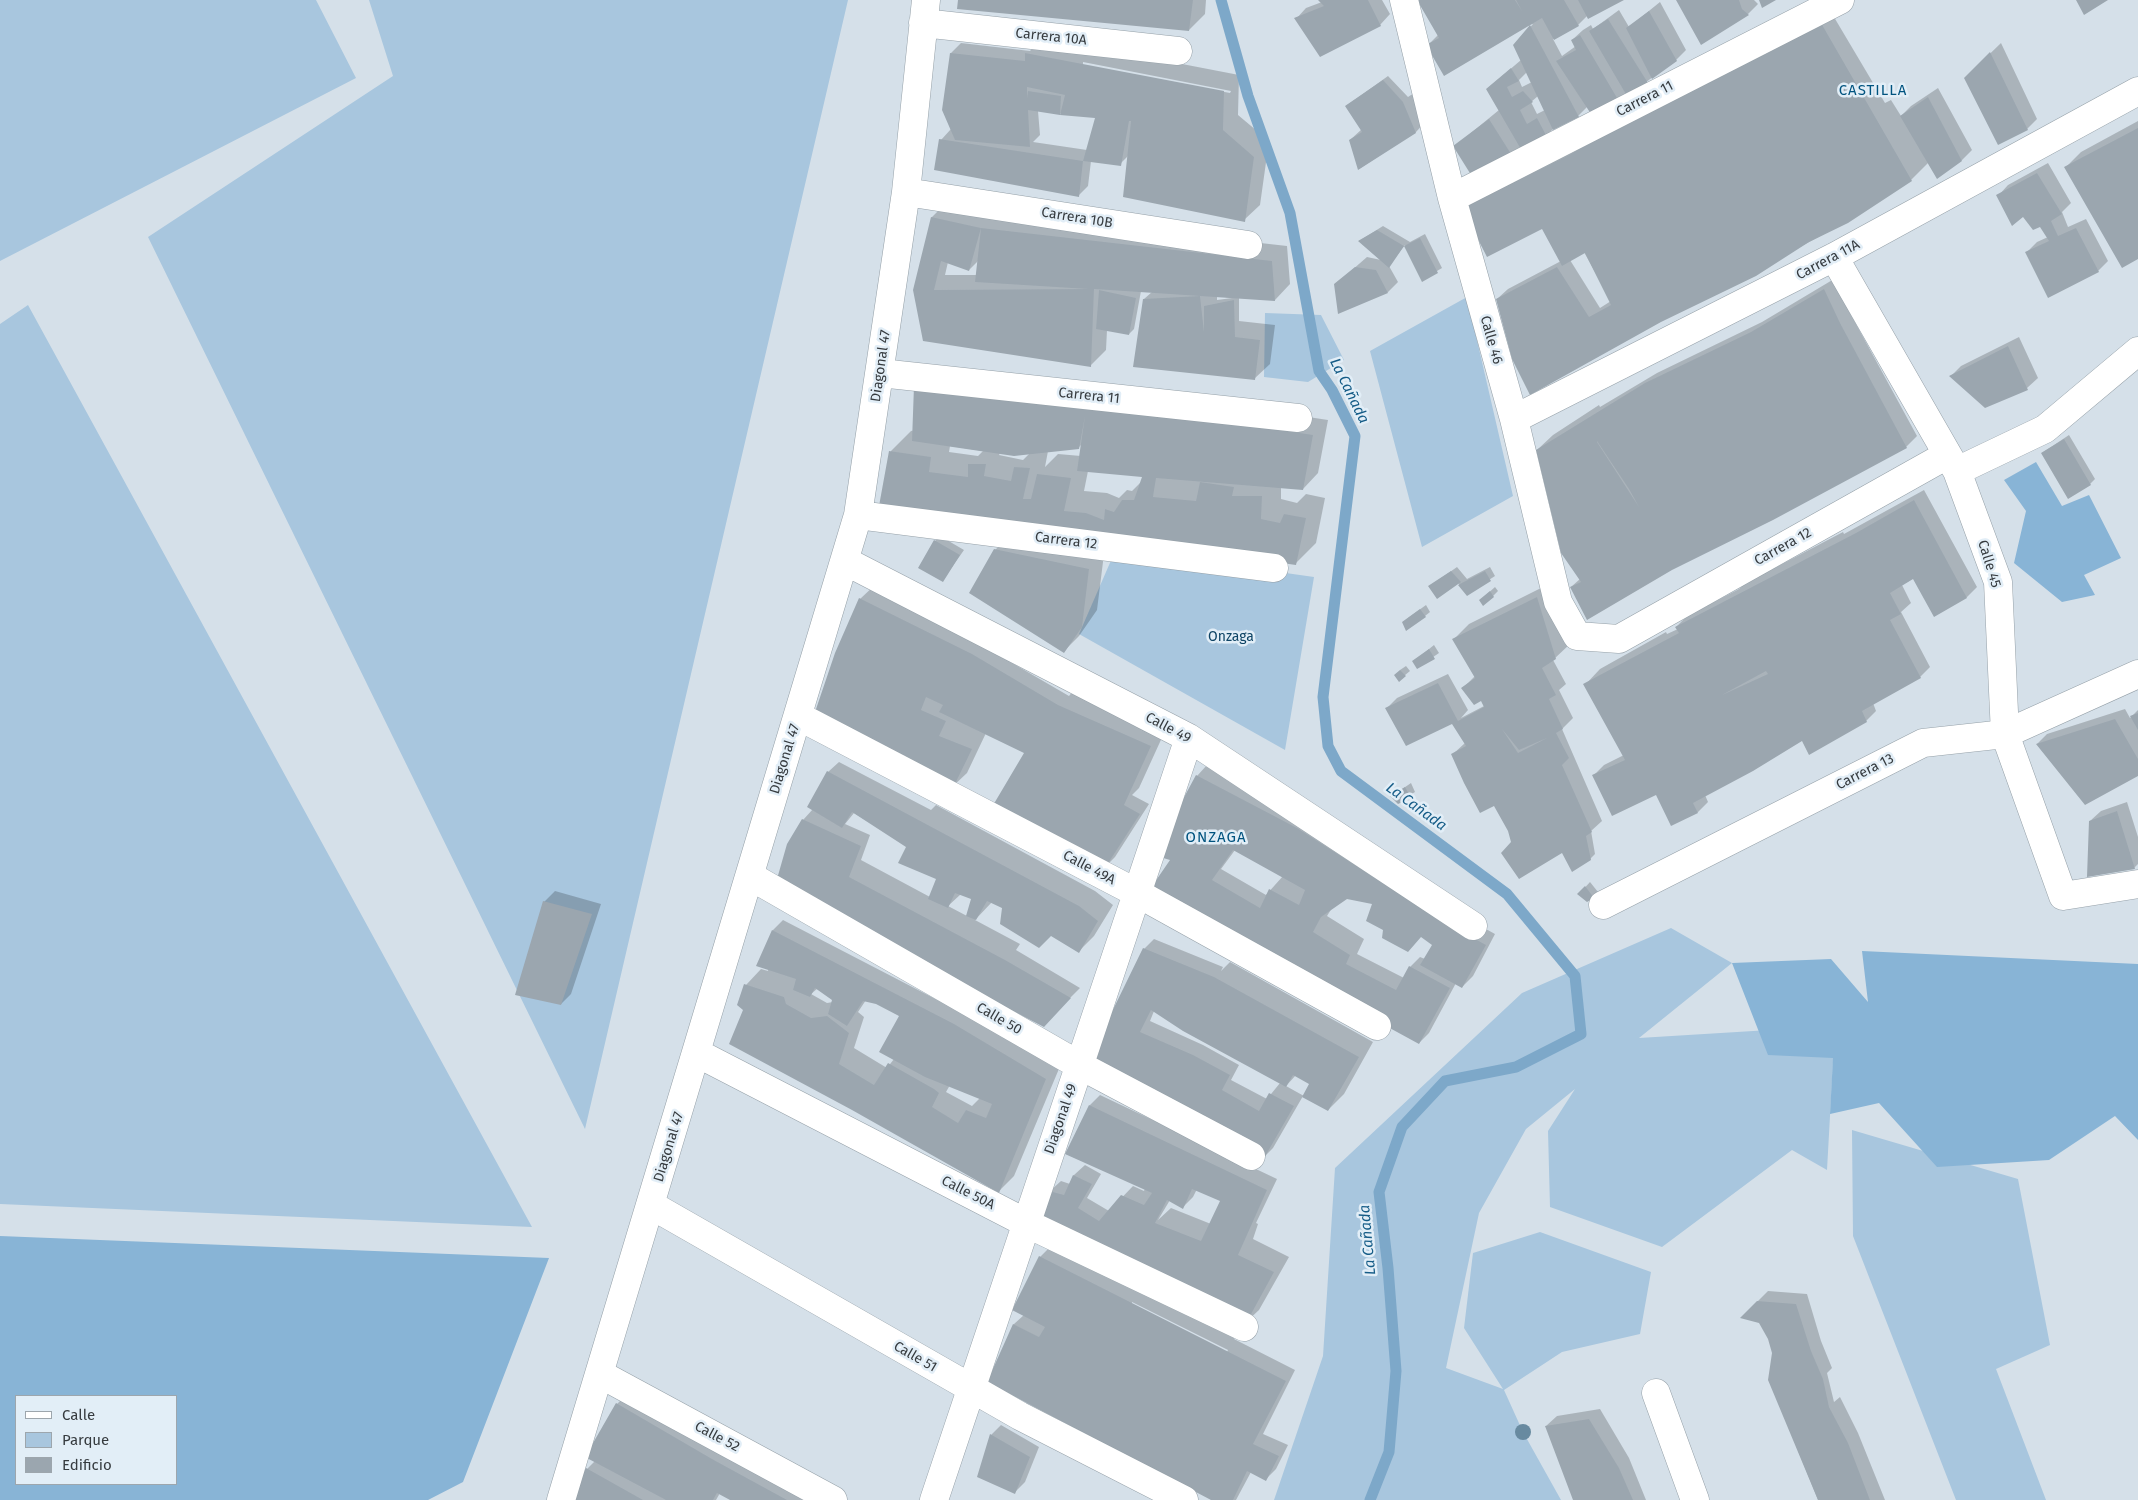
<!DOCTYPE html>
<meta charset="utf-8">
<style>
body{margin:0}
#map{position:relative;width:2138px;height:1500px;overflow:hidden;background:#d5e0e9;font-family:"Fira Sans",sans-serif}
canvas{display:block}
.legend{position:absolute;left:15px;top:1395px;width:162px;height:90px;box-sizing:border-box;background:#e2eef7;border:1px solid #9da6ad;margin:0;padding:6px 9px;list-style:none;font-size:15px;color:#363b3f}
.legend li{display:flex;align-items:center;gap:10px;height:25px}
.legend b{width:25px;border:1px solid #9da6ad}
</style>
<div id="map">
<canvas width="2138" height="1500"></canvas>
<ul class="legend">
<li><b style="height:6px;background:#fff"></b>Calle</li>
<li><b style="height:14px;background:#a8c6de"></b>Parque</li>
<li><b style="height:14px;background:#9ba6af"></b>Edificio</li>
</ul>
</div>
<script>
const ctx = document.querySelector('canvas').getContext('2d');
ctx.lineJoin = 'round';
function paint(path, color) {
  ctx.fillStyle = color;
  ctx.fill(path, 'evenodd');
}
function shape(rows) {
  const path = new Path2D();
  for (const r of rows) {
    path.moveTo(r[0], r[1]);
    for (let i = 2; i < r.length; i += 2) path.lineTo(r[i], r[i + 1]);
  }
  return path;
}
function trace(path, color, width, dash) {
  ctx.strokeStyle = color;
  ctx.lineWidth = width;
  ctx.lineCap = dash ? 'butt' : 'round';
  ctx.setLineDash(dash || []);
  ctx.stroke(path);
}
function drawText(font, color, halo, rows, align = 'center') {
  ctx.font = font + ' "Fira Sans",sans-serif';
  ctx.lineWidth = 5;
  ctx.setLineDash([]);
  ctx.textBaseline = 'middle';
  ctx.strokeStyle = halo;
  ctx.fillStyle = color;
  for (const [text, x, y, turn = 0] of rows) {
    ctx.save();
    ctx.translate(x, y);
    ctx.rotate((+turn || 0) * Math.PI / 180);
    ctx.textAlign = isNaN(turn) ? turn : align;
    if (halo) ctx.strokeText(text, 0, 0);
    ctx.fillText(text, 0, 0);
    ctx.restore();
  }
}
const green = shape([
 [0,0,316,0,356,78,0,261],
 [369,0,848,0,585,1129,148,237,393,76],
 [1467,297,1513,496,1422,547,1370,351],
 [28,305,532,1227,0,1204,0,324],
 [1265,313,1321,315,1344,360,1308,382,1264,377],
 [1116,549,1314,577,1285,750,1079,634],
 [1671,928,1732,963,1639,1038,1835,1026,1827,1170,1792,1150,1662,1247,1550,1207,1548,1131,1575,1089,1526,1129,1479,1213,1446,1368,1503,1389,1464,1328,1473,1253,1540,1232,1651,1272,1640,1334,1562,1352,1504,1390,1523,1432,1561,1500,1274,1500,1323,1356,1335,1168,1522,993],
 [1852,1130,2018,1179,2050,1345,1996,1369,2046,1500,1956,1500,1853,1236]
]);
const forest = shape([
 [2036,462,2062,506,2089,495,2121,558,2084,575,2095,595,2062,602,2014,563,2026,511,2004,480],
 [1862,951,2138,964,2138,1140,2115,1116,2049,1160,1937,1167,1879,1103,1830,1114,1833,1058,1768,1055,1732,963,1831,959,1868,1002],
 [0,1236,549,1258,463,1482,428,1500,0,1500],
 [16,1396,176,1396,176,1484,16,1484]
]);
const shadow = shape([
 [960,0,1206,0,1205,14,1189,30],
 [1320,0,1382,0,1390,14,1380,25,1296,19,1306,8,1322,2],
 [1418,0,1621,0,1588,15,1578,25,1553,39,1562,56,1576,46,1572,40,1583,30,1591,25,1593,29,1619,10,1629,27,1660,2,1686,50,1676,60,1619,102,1587,107,1578,116,1554,128,1546,136,1521,147,1512,156,1455,146,1499,110,1487,89,1521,60,1514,45,1533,24,1428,45,1438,35],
 [1527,72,1532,82,1522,87,1519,80],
 [1538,96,1545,110,1537,114,1531,102],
 [1677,0,1754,0,1758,4,1748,14,1702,43],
 [1828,7,1885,103,1891,100,1901,116,1911,106,1938,88,1972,150,1962,160,1938,177,1929,162,1911,180,1847,222,1660,321,1530,394,1497,299,1508,289,1561,261,1543,228,1463,208],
 [1584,252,1611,301,1600,308,1570,260],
 [961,43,1030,51,1037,43,1089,46,1239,75,1238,115,1269,141,1260,205,1244,220,1128,156,1120,164,1091,161,1088,186,1078,196,941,140,951,129,951,53],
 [1083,62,1231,91,1230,93,1083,65],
 [1038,111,1097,117,1087,150,1033,142,1040,135],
 [2001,43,2037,119,2027,129,1965,78],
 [1388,76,1408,97,1414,93,1426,121,1416,132,1359,169,1350,140,1362,129,1346,106],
 [2138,121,2138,258,2066,167,2081,152],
 [2048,163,2071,203,2062,212,2068,227,2086,219,2108,261,2098,271,2027,252,2037,242,2048,237,2041,225,2023,216,1998,196,2008,185],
 [942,207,1287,246,1290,284,1275,300,1239,297,1239,321,1275,325,1270,364,1254,379,1144,299,1152,292,1141,291,1134,329,1129,334,1107,330,1106,350,1091,365,924,340,932,217],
 [979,260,977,275,945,275,948,262,969,270],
 [1217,296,1232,298,1217,300],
 [1383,226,1410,242,1425,234,1442,268,1422,280,1405,245,1389,266,1398,282,1388,292,1339,312,1336,284,1367,257,1381,260,1359,241],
 [1834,279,1850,313,1917,436,1906,447,1671,569,1571,587,1580,579,1537,450,1553,435,1599,405,1600,407,1657,373,1762,322],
 [2019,337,2038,378,2027,388,1986,407,1951,376,1961,366],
 [1104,386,1328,420,1318,473,1303,489,1281,487,1281,499,1297,503,1306,494,1325,498,1316,543,1295,564,881,505,891,451,911,431],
 [1083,443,1081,456,1058,454,1045,467,1048,451,1078,448],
 [950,446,983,451,978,456,949,452],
 [1000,453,1030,453,1023,460,999,455],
 [1088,471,1144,476,1142,481,1132,491,1127,490,1119,498,1107,493,1084,491],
 [2069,435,2095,479,2090,484,2042,453],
 [1924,490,1977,587,1967,597,1934,615,1914,578,1902,585,1911,603,1901,612,1930,667,1920,677,1873,703,1876,711,1866,721,1803,740,1705,795,1708,802,1698,812,1672,824,1656,793,1594,775,1604,765,1624,755,1585,685,1600,669,1666,632,1667,634,1678,629,1676,627,1687,616,1739,589,1744,584,1843,532,1844,534],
 [1011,535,1104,554,1097,610,1079,636,1064,651,995,550],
 [940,536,964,550,943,580,935,541],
 [1457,567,1467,579,1490,567,1495,576,1467,594,1458,583,1430,586],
 [1553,582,1571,643,1553,660,1566,684,1559,690,1573,718,1562,729,1602,821,1591,831,1595,854,1590,859,1571,844,1512,842,1509,830,1494,804,1453,754,1465,743,1453,722,1387,708,1397,698,1448,674,1468,710,1461,718,1486,705,1481,700,1463,688,1475,676,1454,639,1469,624],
 [876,584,1069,696,1074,690,1165,731,1139,788,1132,795,1149,804,1115,857,1105,867,1025,753,986,733,967,773,951,788,860,599],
 [1495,587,1498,591,1493,596,1486,595],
 [1426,605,1430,612,1425,616,1408,618],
 [1434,645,1439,653,1417,668,1419,657],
 [1406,666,1410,671,1399,680,1400,670],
 [2125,709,2130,718,2138,710,2138,775,2037,744,2047,734],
 [839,762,931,810,936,805,1095,891,1113,905,1094,936,1079,951,992,902,975,920,1020,944,1016,950,1080,988,1043,1025,778,878,803,820,813,809,828,772],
 [854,813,908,846,937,878,930,897,861,860,870,835,845,824],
 [961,894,973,899,967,916,948,906],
 [1207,765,1455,912,1495,934,1473,976,1462,987,1456,983,1429,1033,1419,1043,1172,859,1197,776],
 [1235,850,1283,876,1266,895,1221,869],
 [1346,898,1374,903,1385,929,1422,936,1433,945,1425,959,1420,957,1410,967,1404,978,1357,954,1364,939,1327,916,1332,908],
 [1411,783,1415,792,1398,802,1392,796],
 [2127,802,2138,837,2138,864,2134,868,2090,821,2101,811],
 [1590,882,1598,892,1593,897,1579,894],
 [555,891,601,904,571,994,561,1004,544,902],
 [783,920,1061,1064,1014,1176,999,1191,745,1009,746,985,761,969,768,971,773,930],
 [818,988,834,999,833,1002,827,1003,811,994],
 [866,1000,876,1003,900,1016,894,1059,887,1068,854,1048,864,1017,858,1012],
 [950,1085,980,1098,972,1106,946,1092],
 [1154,939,1223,967,1221,971,1230,962,1373,1042,1344,1094,1328,1110,1303,1096,1273,1148,1263,1158,1089,1060,1144,949],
 [1154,1011,1280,1083,1267,1099,1231,1080,1239,1065,1203,1045,1150,1021],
 [1296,1075,1311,1084,1304,1096,1286,1086],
 [1100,1095,1277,1179,1256,1223,1258,1224,1253,1239,1289,1257,1259,1310,1243,1325,1050,1191,1061,1181,1070,1184,1074,1175,1085,1165,1101,1174,1087,1198,1109,1211,1133,1186,1144,1191,1145,1188,1066,1154,1090,1105],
 [1197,1189,1222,1201,1211,1224,1171,1208,1158,1220,1170,1200,1183,1207,1193,1197],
 [1050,1247,1237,1333,1234,1339,1295,1370,1263,1434,1288,1445,1276,1469,1266,1479,1251,1472,1236,1500,1214,1500,988,1382,1014,1324,1024,1315,1040,1257],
 [1132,1302,1228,1350,1227,1352,1132,1305],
 [1768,1291,1807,1294,1821,1341,1832,1368,1827,1373,1834,1402,1840,1397,1858,1433,1885,1500,1818,1500,1769,1379,1774,1353,1769,1339,1760,1322,1742,1317],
 [628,1393,830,1500,732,1500,720,1493,716,1500,569,1500,587,1469,595,1461,586,1456,617,1404],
 [1600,1409,1629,1458,1646,1500,1575,1500,1546,1426,1557,1416],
 [1001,1425,1039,1447,1025,1482,1014,1493,991,1435]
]);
const stream = shape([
 [1221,0,1248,96,1290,213,1319,371,1332,390,1355,436,1323,697,1328,746,1341,771,1507,894,1575,976,1581,1034,1516,1067,1445,1081,1402,1127,1379,1192,1388,1268,1396,1371,1389,1452,1370,1500]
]);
const building = shape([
 [958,0,1193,0,1189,31,957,9],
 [1318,0,1368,0,1381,26,1320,57,1294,18,1324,6],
 [1417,0,1515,0,1522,11,1516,0,1564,0,1579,26,1554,40,1542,18,1444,76,1426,45,1439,38],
 [1578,0,1624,0,1588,19],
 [1676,0,1739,0,1742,9,1749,15,1701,45],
 [1759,0,1776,0,1762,8],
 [2076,0,2108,0,2084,15],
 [1649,11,1677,61,1652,79,1626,28],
 [1817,16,1912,181,1848,223,1809,242,1756,276,1661,322,1530,395,1512,359,1496,299,1557,267,1589,317,1611,305,1585,253,1562,266,1542,229,1487,257,1462,208,1569,155],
 [1608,19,1648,83,1627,96,1589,31],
 [1530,25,1579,117,1553,130,1513,45],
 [1580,35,1620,103,1597,123,1556,61,1576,50,1571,40],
 [1990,52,2028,130,1998,145,1964,78],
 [950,53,1025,61,1025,53,1224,91,1223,130,1254,157,1245,222,1123,197,1131,121,1129,121,1121,166,1083,161,1079,197,934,170,939,139,1083,161,1095,118,1060,115,1065,95,1027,87,1027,98,1028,91,1061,96,1060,115,1028,110,1030,147,955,140,942,110],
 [1511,68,1519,81,1507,87,1512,97,1523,91,1533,102,1520,110,1527,124,1537,118,1547,137,1522,151,1486,89],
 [1383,80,1403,102,1416,133,1358,170,1349,140,1362,132,1345,106],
 [1928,97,1962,161,1937,179,1900,116],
 [1489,119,1513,157,1473,178,1453,146],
 [2138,128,2138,259,2122,268,2064,167],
 [2037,173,2062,214,2051,221,2058,236,2076,228,2099,272,2048,298,2025,252,2049,241,2040,227,2033,230,2023,217,2012,226,1996,195],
 [931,217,981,228,969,271,941,261,934,290,1088,289,975,282,981,228,1272,261,1275,301,1200,296,1204,332,1204,306,1234,300,1235,337,1260,340,1255,380,1133,367,1143,299,1200,296,1094,289,1091,367,923,341,913,290],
 [1377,230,1404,246,1420,238,1438,273,1422,282,1404,246,1389,268,1358,241],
 [1355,267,1376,270,1388,293,1338,314,1334,284],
 [1824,289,1840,323,1907,448,1773,520,1672,570,1587,620,1570,587,1581,582,1561,553,1536,450,1645,383,1751,332],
 [1597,441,1629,489,1639,507,1597,442],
 [1099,290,1136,298,1129,335,1096,329],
 [2008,346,2028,390,1985,408,1949,376],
 [914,386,1088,401,1313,435,1303,490,1156,478,1153,497,1196,501,1200,482,1234,487,1232,496,1262,496,1261,519,1280,523,1284,514,1306,518,1296,565,879,506,889,451,931,457,929,472,968,477,968,464,986,464,984,476,1011,481,1014,467,1030,468,1023,499,1031,499,1037,474,1071,478,1064,511,1086,513,1104,520,1105,509,1114,512,1122,500,1134,500,1142,477,1077,471,1085,416,1079,449,1014,456,912,441],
 [2064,439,2091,485,2068,499,2041,453],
 [1914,500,1967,598,1934,617,1913,579,1890,593,1901,614,1890,620,1921,678,1862,711,1867,722,1809,755,1802,741,1753,771,1693,803,1698,813,1671,826,1656,795,1612,816,1592,775,1625,760,1583,684,1679,633,1675,627,1856,533],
 [1766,671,1768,674,1722,695],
 [934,540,960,555,943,582,918,568],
 [994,549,1089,569,1082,627,1064,653,969,593],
 [1451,571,1461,582,1437,599,1428,586],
 [1485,571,1491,581,1467,596,1458,585],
 [1490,591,1494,597,1483,606,1479,600],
 [1537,597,1556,659,1542,668,1556,695,1549,699,1563,729,1556,733,1569,758,1562,765,1592,832,1586,836,1591,860,1572,872,1562,853,1519,879,1501,853,1511,842,1508,831,1494,806,1480,813,1464,783,1451,754,1466,746,1452,724,1406,746,1385,708,1438,683,1458,721,1484,707,1481,701,1474,705,1461,688,1475,678,1452,639],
 [1502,729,1519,750,1547,738,1518,753],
 [859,598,972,654,1058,705,1151,746,1124,805,1140,814,1105,868,992,807,1024,753,939,712,943,705,926,697,921,710,946,721,939,736,972,749,952,790,814,715,835,653],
 [1420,609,1426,617,1406,631,1402,622],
 [1429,649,1435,659,1417,669,1412,661],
 [1400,670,1406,676,1399,682,1394,675],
 [2138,713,2138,730,2130,716],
 [2115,719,2138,759,2138,776,2085,805,2036,744],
 [827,771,1079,906,1098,921,1079,953,1051,936,1039,948,1000,924,1002,908,987,901,976,920,966,916,971,899,955,893,948,908,928,899,936,879,898,863,906,847,852,812,842,828,807,807],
 [1196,775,1297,828,1444,922,1486,945,1462,988,1420,965,1432,945,1421,937,1408,952,1382,938,1383,930,1366,921,1372,904,1347,899,1321,917,1313,932,1350,955,1346,964,1396,990,1409,966,1450,988,1419,1044,1146,895,1170,860,1153,855],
 [1233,850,1305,890,1299,905,1269,889,1260,908,1212,880],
 [1405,787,1411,798,1398,804,1390,796],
 [2117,811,2135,869,2087,877,2089,821],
 [802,819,861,846,849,877,1005,960,1071,998,1044,1027,984,996,777,879,787,844],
 [1585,886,1594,898,1587,902,1577,894],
 [543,901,592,914,561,1005,515,995],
 [772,930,954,1024,1046,1079,999,1193,852,1110,729,1044,743,1010,737,1005,744,984,784,997,786,1004,811,1018,827,1016,849,1033,839,1064,874,1085,888,1063,934,1089,939,1093,932,1107,958,1123,966,1110,986,1118,992,1104,925,1077,879,1052,899,1016,876,1004,863,1001,847,1026,828,1014,832,1000,815,988,810,997,793,990,796,979,756,966],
 [1143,948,1214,977,1359,1057,1328,1111,1302,1097,1309,1084,1293,1075,1286,1087,1183,1031,1151,1010,1140,1032,1193,1055,1230,1075,1222,1090,1259,1111,1269,1093,1294,1106,1263,1160,1088,1061],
 [1089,1105,1267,1190,1238,1255,1274,1272,1244,1327,1034,1227,1049,1191,1064,1195,1073,1175,1092,1184,1078,1208,1099,1221,1121,1195,1144,1205,1152,1193,1065,1154],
 [1192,1189,1220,1201,1201,1241,1155,1223,1167,1200,1183,1209],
 [1039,1256,1286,1381,1253,1444,1279,1456,1266,1481,1247,1471,1233,1500,1211,1500,987,1382,1013,1324,1039,1337,1045,1327,1012,1310],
 [1757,1301,1796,1304,1811,1351,1823,1379,1829,1407,1848,1443,1870,1500,1818,1500,1768,1380,1772,1353,1768,1339,1759,1323,1740,1318],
 [616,1403,712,1459,787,1500,730,1500,717,1493,713,1500,666,1500,585,1457],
 [1589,1419,1619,1468,1633,1500,1573,1500,1545,1426],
 [990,1434,1030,1457,1015,1494,977,1477],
 [586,1468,643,1500,567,1500]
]);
const minor = shape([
 [1404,0,1452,198,1514,419,1558,602,1577,636,1619,639,1947,455],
 [923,23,1178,51],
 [906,192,1248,245],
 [1452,198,1840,0],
 [1834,257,1957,471,1998,582,2005,734,2063,896,2138,884],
 [880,373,1298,418],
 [1514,419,1834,257,2138,91],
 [1957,471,2045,429,2138,351],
 [858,515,1274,568],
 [845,561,1189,738,1473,926],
 [798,716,1137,893,1377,1026],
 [750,876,1079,1065,1251,1156],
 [1603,905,1923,743,2005,734,2138,674],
 [697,1053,1034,1227,1244,1327],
 [651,1205,1020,1416,1184,1500],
 [600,1374,833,1500],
 [1656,1393,1695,1500],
 [561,1500,858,515,906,192,926,0],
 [934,1500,1189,738]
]);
const trees = [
 [1523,1432]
];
const streetNames = [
 ["Carrera 10A",1051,37,6],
 ["Carrera 11",1645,99,-27],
 ["Carrera 10B",1077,218,9],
 ["Carrera 11A",1828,260,-28],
 ["Calle 46",1491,340,74],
 ["Diagonal 47",881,366,-82],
 ["Carrera 11",1089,396,6],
 ["Carrera 12",1066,541,7],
 ["Carrera 12",1783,547,-29],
 ["Calle 45",1989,564,73],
 ["Calle 49",1168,728,28],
 ["Diagonal 47",785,759,-73],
 ["Carrera 13",1865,772,-27],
 ["Calle 49A",1089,868,28],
 ["Calle 50",999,1019,30],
 ["Diagonal 49",1061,1119,-71],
 ["Diagonal 47",669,1147,-73],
 ["Calle 50A",968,1193,27],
 ["Calle 51",915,1357,30],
 ["Calle 52",717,1437,28]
];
const parkNames = [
 ["Onzaga",1231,637]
];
const neighbourhoodNames = [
 ["CASTILLA",1873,91],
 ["ONZAGA",1216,838]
];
const waterNames = [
 ["La Cañada",1349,391,64],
 ["La Cañada",1416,807,36],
 ["La Cañada",1368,1240,-95]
];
paint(green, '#a8c6de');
paint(forest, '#88b4d6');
paint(shadow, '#0003');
trace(stream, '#7da8c9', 11);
paint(building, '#9ba6af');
trace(minor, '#95a0a8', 29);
trace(minor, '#fff', 28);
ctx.fillStyle = '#688aa0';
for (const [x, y] of trees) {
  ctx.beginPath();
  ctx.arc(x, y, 8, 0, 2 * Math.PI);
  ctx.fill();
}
drawText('14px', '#363b3f', '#e2eef7', streetNames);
drawText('14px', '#0e4465', '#e2eef7', parkNames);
ctx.letterSpacing = '1px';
drawText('15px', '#00537f', '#e2eef7', neighbourhoodNames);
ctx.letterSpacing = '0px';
drawText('italic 15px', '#155c87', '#e2eef7', waterNames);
</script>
